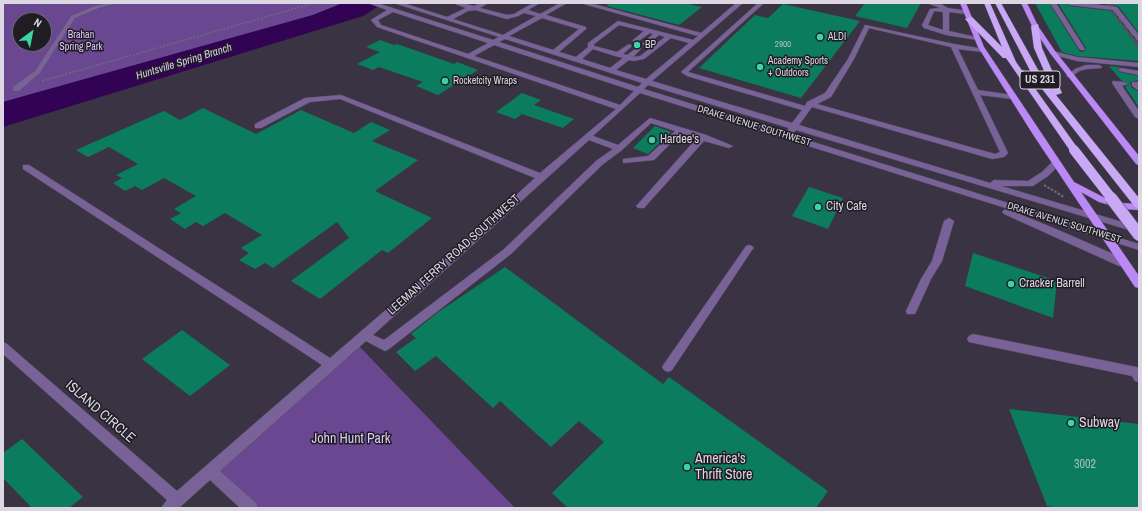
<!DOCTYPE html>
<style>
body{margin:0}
#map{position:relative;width:1142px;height:511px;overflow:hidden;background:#3a3344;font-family:"Archivo Narrow",sans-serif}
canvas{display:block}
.frame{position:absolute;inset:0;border:4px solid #dcd7e3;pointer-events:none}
.north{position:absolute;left:12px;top:12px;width:40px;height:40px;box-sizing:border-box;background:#201c24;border:1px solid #6b6770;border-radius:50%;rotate:32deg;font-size:11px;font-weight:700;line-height:16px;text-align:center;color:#dcd7e3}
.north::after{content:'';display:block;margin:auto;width:14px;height:18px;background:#3ad4a5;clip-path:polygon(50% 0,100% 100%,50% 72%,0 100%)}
</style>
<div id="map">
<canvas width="1142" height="511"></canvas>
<div class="frame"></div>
<div class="north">N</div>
</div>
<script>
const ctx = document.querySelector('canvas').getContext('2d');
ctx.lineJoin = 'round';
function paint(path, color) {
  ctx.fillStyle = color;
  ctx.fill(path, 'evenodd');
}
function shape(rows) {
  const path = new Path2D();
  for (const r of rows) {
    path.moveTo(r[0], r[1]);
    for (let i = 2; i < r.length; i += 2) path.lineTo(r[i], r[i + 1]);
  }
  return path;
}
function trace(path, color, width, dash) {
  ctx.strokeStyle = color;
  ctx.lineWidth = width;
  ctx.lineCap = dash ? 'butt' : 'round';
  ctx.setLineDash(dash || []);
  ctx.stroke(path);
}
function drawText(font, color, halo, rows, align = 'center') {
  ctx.font = font + ' "Archivo Narrow",sans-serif';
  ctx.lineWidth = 3;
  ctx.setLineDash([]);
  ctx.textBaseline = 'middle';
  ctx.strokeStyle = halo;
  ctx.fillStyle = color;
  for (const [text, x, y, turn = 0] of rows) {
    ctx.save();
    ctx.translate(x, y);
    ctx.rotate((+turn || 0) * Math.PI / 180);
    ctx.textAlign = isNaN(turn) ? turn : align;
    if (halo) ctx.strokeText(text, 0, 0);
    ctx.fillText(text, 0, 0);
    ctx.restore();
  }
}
const green = shape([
 [3,3,343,3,313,15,3,102],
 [20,20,44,20,44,44,20,44],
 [356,343,515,508,251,508,209,471]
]);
const water = shape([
 [343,3,384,3,363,16,3,127,3,102,313,15]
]);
const building = shape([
 [608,3,684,3,702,7,679,25,607,6],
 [865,3,921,3,907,28,855,16],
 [1035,3,1049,3,1080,52,1085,51,1086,48,1058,3,1065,3,1069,6,1112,11,1136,41,1139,42,1139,61,1077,56,1062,52],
 [1097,3,1139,3,1139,33,1118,6],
 [783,4,860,21,801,98,699,68,755,15,768,18],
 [380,40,394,45,397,44,454,64,457,62,478,70,438,95,416,86,423,82,379,67,373,70,357,64,380,52,366,47],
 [1109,66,1120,67,1118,69,1119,72,1139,76,1139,80,1130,82,1131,87,1139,92,1139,107,1125,87,1129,84,1121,80],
 [522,93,541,100,534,105,574,119,563,128,522,114,515,119,496,112],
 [203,108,256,134,301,110,354,133,371,122,390,130,372,141,418,160,375,191,432,218,388,253,382,250,320,299,291,281,349,238,337,222,273,268,265,263,255,269,239,260,249,253,241,248,262,235,225,213,203,226,196,222,185,229,170,219,181,213,174,209,196,196,164,178,142,190,135,186,125,191,113,183,122,178,116,175,138,164,109,147,88,157,76,150,164,111,180,120],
 [655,126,671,132,648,154,633,148],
 [809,187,843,198,828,229,792,216],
 [973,253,1057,281,1053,318,965,286],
 [505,267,663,384,669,377,828,491,816,508,568,508,552,493,604,442,579,421,551,447,500,401,493,408,436,356,415,371,396,352,416,338,411,334,437,313],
 [182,330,230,365,190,396,142,359],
 [1009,409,1139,424,1139,508,1057,508,1047,506],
 [22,439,83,497,69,508,32,508,3,478,3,453]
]);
const minorTunnel = shape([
 [1108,3,1139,45]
]);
const pathFar1 = shape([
 [42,81,314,3]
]);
const path = shape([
 [1044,185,1064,197]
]);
const minor = shape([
 [107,3,118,3,99,8,75,18,40,73,19,91,13,91,13,87,35,71,71,16,95,6,107,3],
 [368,3,377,3,493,40,499,37,394,3,403,3,447,17,466,8,453,3,463,3,474,6,480,3,488,3,480,8,507,15,514,14,533,3,540,3,528,10,540,14,560,3,567,3,546,15,586,27,586,29,559,52,576,57,588,47,588,43,618,21,693,40,698,36,580,3,590,3,701,33,736,3,743,3,652,81,792,123,802,110,687,76,681,72,758,3,764,3,688,72,805,106,807,102,825,93,848,59,865,25,954,44,984,49,984,51,982,52,958,49,978,90,1012,95,1016,97,1012,99,980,95,1008,153,1004,157,992,159,812,107,799,125,990,183,994,180,1028,181,1042,172,1053,161,1059,161,1059,165,1048,176,1033,186,1001,186,1139,227,1139,233,796,130,793,134,787,134,786,132,789,128,648,85,644,89,1139,244,1139,250,640,93,593,136,618,145,650,118,706,135,733,146,729,148,704,141,644,208,638,208,636,206,638,204,697,138,681,133,654,160,623,163,623,159,648,156,675,131,651,123,622,150,602,165,511,254,389,349,385,351,381,349,366,341,220,471,256,503,258,508,240,508,210,480,179,508,161,508,167,500,3,354,3,342,7,344,177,491,322,365,23,169,23,165,29,165,330,358,452,253,535,178,340,99,310,102,261,128,255,128,255,124,305,98,341,95,540,173,616,109,377,27,371,20,387,10,368,3],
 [475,10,507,19,518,16,524,13,536,16,503,35,453,19,468,11,475,10],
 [393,12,488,43,468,54,381,25,378,20,393,12],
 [542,18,579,29,553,50,509,36,542,18],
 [619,25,644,31,633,40,633,42,637,42,650,33,653,34,643,43,643,45,647,45,659,35,665,37,640,56,633,57,641,49,638,47,627,55,623,54,632,46,629,44,617,52,594,46,594,44,619,25],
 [869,28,951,47,1000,152,995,154,817,104,831,97,854,59,869,28],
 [671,38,689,43,646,79,616,70,629,60,633,61,644,59,671,38],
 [505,39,552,54,642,83,638,87,499,42,505,39],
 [494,45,634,91,620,105,474,56,494,45],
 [593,49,615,56,623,58,610,68,582,59,593,49],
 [589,140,613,149,596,161,503,250,384,340,373,335,589,140],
 [927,3,939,3,948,8,968,11,968,13,966,14,949,12,949,31,980,38,977,40,946,35,924,28,922,25,930,9,940,8,927,3],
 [934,11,943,12,943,30,928,25,934,11],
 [1050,3,1056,3,1085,49,1084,50,1080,50,1050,3],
 [1066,3,1085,3,1117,7,1139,35,1139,41,1137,40,1113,10,1069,5,1066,3],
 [1053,51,1077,57,1139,63,1139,67,1077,61,1051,54,1050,53,1053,51],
 [1099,65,1102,67,1101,68,1087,69,1079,71,1070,78,1066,76,1075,69,1086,65,1099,65],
 [1121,68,1139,71,1139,75,1119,71,1119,69,1121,68],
 [1113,81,1124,82,1128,84,1122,86,1139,111,1139,119,1135,117,1112,83,1113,81],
 [1132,82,1139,82,1139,91,1132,86,1132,82],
 [1007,209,1056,229,1127,260,1128,263,1127,266,1119,266,1004,214,1002,212,1004,210,1007,209],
 [949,218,954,221,942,261,931,279,915,314,907,314,906,311,921,279,932,261,944,221,949,218],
 [749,245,752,246,754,248,752,250,672,370,668,372,664,370,662,367,664,364,746,246,749,245],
 [973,334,1136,367,1139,368,1139,382,1135,381,1132,376,969,342,967,339,969,336,973,334]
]);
const major = shape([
 [960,3,966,3,984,47,1074,182,1105,198,1123,203,1139,204,1139,210,1123,209,1099,202,1081,192,1139,276,1139,288,1135,287,1034,136,978,47,960,3],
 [1021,3,1027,3,1038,26,1055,51,1139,156,1139,165,1136,164,1050,53,1032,26,1021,3]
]);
const highway = shape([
 [984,3,990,3,1016,62,1079,150,1077,152,1071,152,1006,58,1003,58,965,19,972,17,1002,47,984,3],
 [995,3,1001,3,1042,77,1053,91,1034,48,1031,26,1038,24,1042,48,1062,93,1056,95,1139,198,1139,208,1135,207,1035,80,995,3]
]);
const highwayBridgeFar1 = shape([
 [1074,150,1112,199]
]);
const highwayBridge = shape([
 [1111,198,1139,235]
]);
const markers = [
 [820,37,4,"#3ad4a5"],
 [637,45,4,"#3ad4a5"],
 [760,67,4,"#3ad4a5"],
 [445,81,4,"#3ad4a5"],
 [652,140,4,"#3ad4a5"],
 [818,207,4,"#3ad4a5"],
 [1011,284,4,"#3ad4a5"],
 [1071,423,4,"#3ad4a5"],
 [687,467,4,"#3ad4a5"]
];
const farNumbernames = [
 ["2900",783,45]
];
const farParknames = [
 ["Brahan",81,35],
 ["Spring Park",81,47]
];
const farPoinames = [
 ["ALDI",828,37],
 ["BP",645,45],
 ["Academy Sports",768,61],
 ["+ Outdoors",768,73],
 ["Rocketcity Wraps",453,81]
];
const farStreetnames = [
 ["DRAKE AVENUE SOUTHWEST",754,126,17],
 ["DRAKE AVENUE SOUTHWEST",1064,223,17]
];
const farWaternames = [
 ["Huntsville Spring Branch",184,62,-17]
];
const shields = [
 [1040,80,40]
];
const shieldNames = [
 ["US 231",1040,80]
];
const poiNames = [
 ["Hardee's",660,140],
 ["City Cafe",826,207],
 ["Cracker Barrell",1019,284]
];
const streetNames = [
 ["LEEMAN FERRY ROAD SOUTHWEST",454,255,-42]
];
const nearNumbernames = [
 ["3002",1085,465]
];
const nearStreetnames = [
 ["ISLAND CIRCLE",100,412,41]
];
const nearPoinames = [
 ["Subway",1079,423],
 ["America's",695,459],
 ["Thrift Store",695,475]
];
const nearParknames = [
 ["John Hunt Park",351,439]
];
paint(green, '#694791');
paint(water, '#320354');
paint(building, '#0c7c5e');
trace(minorTunnel, '#524c5c', 6, [6, 3]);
trace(minor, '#575161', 1);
trace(major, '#575161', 1);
trace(highway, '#575161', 1);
trace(pathFar1, '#716a7a', 1.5, [2, 1.5]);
trace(path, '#716a7a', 2, [2.5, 1.5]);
paint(minor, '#796297');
paint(major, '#ba89f6');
paint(highway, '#c9a8f6');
trace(highwayBridgeFar1, '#575161', 10, []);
trace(highwayBridge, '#575161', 13, []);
trace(highwayBridgeFar1, '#c9a8f6', 10);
trace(highwayBridge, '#c9a8f6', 12);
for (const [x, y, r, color] of markers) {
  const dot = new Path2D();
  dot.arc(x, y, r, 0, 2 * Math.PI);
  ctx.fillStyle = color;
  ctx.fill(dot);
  trace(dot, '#201c24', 1.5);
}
drawText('9px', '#a8c0c2', null, farNumbernames);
drawText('10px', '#dccaf6', '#201c24', farParknames);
drawText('10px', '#dcd7e3', '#201c24', farPoinames, 'left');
drawText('10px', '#dcd7e3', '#201c24', farStreetnames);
drawText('italic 11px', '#d9c7f3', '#201c24', farWaternames);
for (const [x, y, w] of shields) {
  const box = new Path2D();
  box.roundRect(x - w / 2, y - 9, w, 18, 3);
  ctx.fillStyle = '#201c24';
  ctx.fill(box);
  trace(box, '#dcd7e3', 1);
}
drawText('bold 11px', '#dcd7e3', null, shieldNames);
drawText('12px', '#dcd7e3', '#201c24', poiNames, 'left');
drawText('12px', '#dcd7e3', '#201c24', streetNames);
drawText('12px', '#a8c0c2', null, nearNumbernames);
drawText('14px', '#dcd7e3', '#201c24', nearStreetnames);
drawText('14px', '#dcd7e3', '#201c24', nearPoinames, 'left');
drawText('14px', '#dccaf6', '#201c24', nearParknames);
</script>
